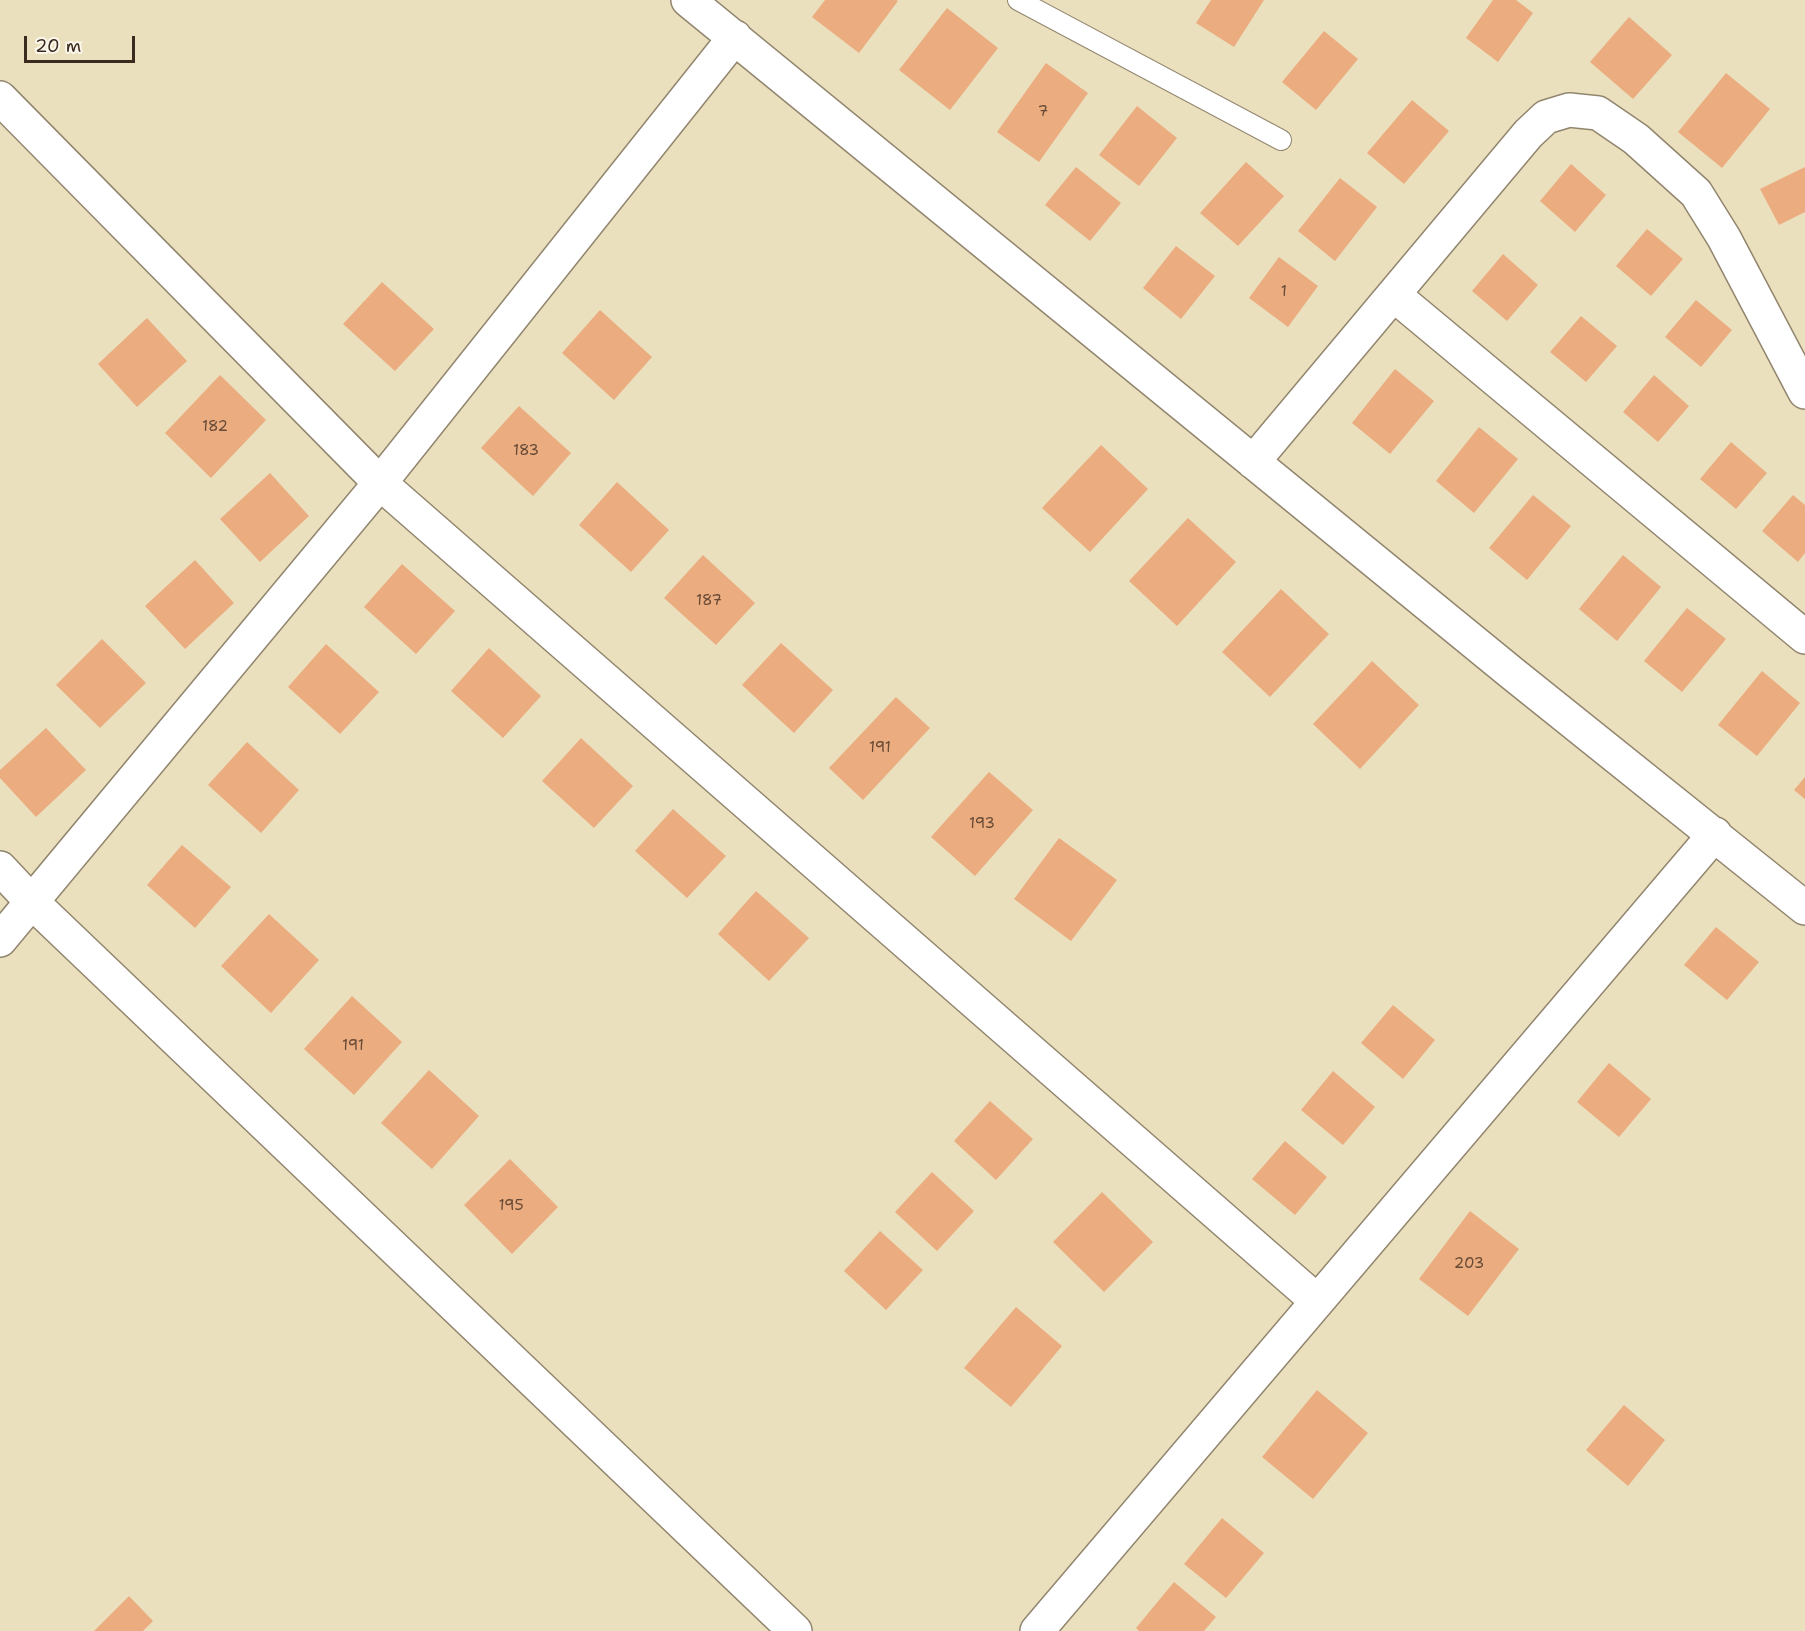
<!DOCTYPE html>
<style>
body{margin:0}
#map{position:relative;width:1805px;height:1631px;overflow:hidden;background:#eae0be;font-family:"Shantell Sans",sans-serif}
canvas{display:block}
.scale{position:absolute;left:24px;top:36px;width:111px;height:27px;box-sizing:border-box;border:3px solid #3b2a1e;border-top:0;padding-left:8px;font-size:18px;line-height:21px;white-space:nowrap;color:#3b2a1e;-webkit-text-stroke:4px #fbf7ec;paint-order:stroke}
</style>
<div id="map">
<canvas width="1805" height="1631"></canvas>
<div class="scale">20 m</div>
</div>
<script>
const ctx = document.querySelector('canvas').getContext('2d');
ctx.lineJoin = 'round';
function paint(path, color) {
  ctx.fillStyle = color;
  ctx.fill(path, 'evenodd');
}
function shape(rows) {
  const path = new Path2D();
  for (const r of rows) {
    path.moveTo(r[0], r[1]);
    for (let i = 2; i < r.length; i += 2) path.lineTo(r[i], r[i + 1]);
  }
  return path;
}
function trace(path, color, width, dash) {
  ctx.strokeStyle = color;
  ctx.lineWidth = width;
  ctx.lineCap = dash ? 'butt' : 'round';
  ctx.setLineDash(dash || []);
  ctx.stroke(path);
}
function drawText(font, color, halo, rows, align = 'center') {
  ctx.font = font + ' "Shantell Sans",sans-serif';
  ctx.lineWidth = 5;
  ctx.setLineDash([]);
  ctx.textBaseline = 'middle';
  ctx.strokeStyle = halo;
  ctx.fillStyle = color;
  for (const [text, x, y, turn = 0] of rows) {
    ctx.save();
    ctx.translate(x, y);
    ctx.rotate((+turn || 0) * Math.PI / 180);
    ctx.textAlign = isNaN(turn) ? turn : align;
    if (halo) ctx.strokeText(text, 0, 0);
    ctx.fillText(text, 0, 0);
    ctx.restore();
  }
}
const building = shape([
 [825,0,896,0,898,1,859,53,812,17],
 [1211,0,1264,0,1234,47,1196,23],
 [1493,0,1516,0,1533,13,1498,62,1466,38],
 [947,8,998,48,950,110,899,70],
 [1629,17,1672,55,1633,99,1590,62],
 [1324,31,1358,59,1316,110,1282,82],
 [1046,63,1088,93,1039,162,997,132],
 [1726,73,1770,109,1722,168,1678,132],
 [1412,100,1449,131,1404,184,1367,153],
 [1137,106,1177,138,1139,186,1099,155],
 [1246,162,1284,196,1238,246,1200,213],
 [1571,164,1606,195,1575,232,1540,201],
 [1076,167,1121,203,1090,241,1045,205],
 [1805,167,1805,212,1779,225,1760,189],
 [1340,178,1377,207,1335,261,1298,231],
 [1647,229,1683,259,1651,296,1616,266],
 [1176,246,1215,276,1181,319,1143,288],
 [1503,254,1538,285,1507,321,1472,291],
 [1279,257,1318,286,1288,327,1249,298],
 [382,282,434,329,395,371,343,324],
 [1696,300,1732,330,1701,367,1665,337],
 [600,310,652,357,614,400,562,353],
 [1581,316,1617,346,1586,382,1550,352],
 [147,318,187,361,137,407,98,364],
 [1395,369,1434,401,1390,454,1352,423],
 [220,375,266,420,211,478,165,433],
 [1654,375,1689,406,1658,442,1623,412],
 [519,406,571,453,533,496,481,448],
 [1479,427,1518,459,1474,513,1436,481],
 [1731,442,1767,473,1736,509,1700,479],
 [1101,445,1148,489,1090,552,1042,508],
 [270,473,309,516,260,562,220,519],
 [617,482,669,530,631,572,579,525],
 [1533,495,1571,526,1527,580,1489,548],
 [1793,495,1805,505,1805,553,1798,562,1762,531],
 [1188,518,1236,562,1177,626,1129,581],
 [703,555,755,603,716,645,664,598],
 [1623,555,1661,587,1617,641,1579,609],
 [195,560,234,603,185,649,145,606],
 [402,564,455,611,416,654,364,607],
 [1281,589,1329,634,1270,697,1222,652],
 [1687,608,1726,639,1682,692,1644,661],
 [102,639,146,683,100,728,56,685],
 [781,643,833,690,794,733,742,685],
 [326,644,379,692,340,734,288,687],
 [489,648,541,696,503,738,451,691],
 [1372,661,1419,705,1360,769,1313,724],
 [1762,671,1800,703,1757,756,1718,725],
 [896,697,930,728,863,800,829,768],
 [46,728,86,770,36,817,0,778,0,770],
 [581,738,633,786,594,828,542,781],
 [247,742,299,790,261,833,208,785],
 [989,772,1033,810,975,876,931,837],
 [1805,777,1805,799,1794,790],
 [673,809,726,856,687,898,635,851],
 [1059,838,1117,880,1071,941,1014,899],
 [182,845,231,887,195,928,147,885],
 [756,891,809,938,769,981,718,934],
 [269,914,319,960,271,1013,221,966],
 [1716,927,1759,962,1727,1000,1684,965],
 [352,996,402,1042,354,1095,304,1049],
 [1393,1005,1435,1040,1403,1079,1361,1043],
 [1609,1063,1651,1099,1619,1137,1577,1102],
 [429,1070,479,1116,432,1169,381,1123],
 [1333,1071,1375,1107,1343,1145,1301,1110],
 [990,1101,1033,1139,996,1180,954,1141],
 [1285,1141,1327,1177,1295,1215,1252,1179],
 [510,1159,558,1207,512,1254,464,1205],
 [932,1172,974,1211,937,1251,895,1212],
 [1102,1192,1153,1242,1104,1292,1053,1242],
 [1470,1211,1519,1249,1468,1316,1419,1279],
 [880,1231,923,1270,886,1310,844,1271],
 [1016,1307,1062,1346,1011,1407,964,1368],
 [1317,1390,1368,1433,1313,1499,1262,1457],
 [1624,1405,1665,1440,1628,1486,1586,1450],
 [1222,1518,1264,1553,1226,1598,1184,1564],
 [1174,1582,1216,1617,1204,1631,1139,1631,1136,1628],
 [129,1596,153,1621,143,1631,94,1631]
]);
const service = shape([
 [1018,0,1281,140]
]);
const minor = shape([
 [688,0,1513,674,1805,908],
 [0,98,380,483,1317,1301],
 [1394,295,1805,637],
 [1253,462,1528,134,1546,117,1569,110,1598,113,1636,139,1696,193,1724,238,1805,392],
 [0,868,32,902,795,1631],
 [0,940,380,483,735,37],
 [1037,1631,1715,834]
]);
const numberNames = [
 ["7",1043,112],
 ["1",1284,292],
 ["182",215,427],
 ["183",526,451],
 ["187",709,601],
 ["191",880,748],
 ["193",982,824],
 ["191",353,1046],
 ["195",511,1206],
 ["203",1469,1264]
];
paint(building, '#ebac7f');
trace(service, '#92856e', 22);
trace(minor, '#92856e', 36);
trace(service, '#fff', 20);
trace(minor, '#fff', 33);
drawText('15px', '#674a36', null, numberNames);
</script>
